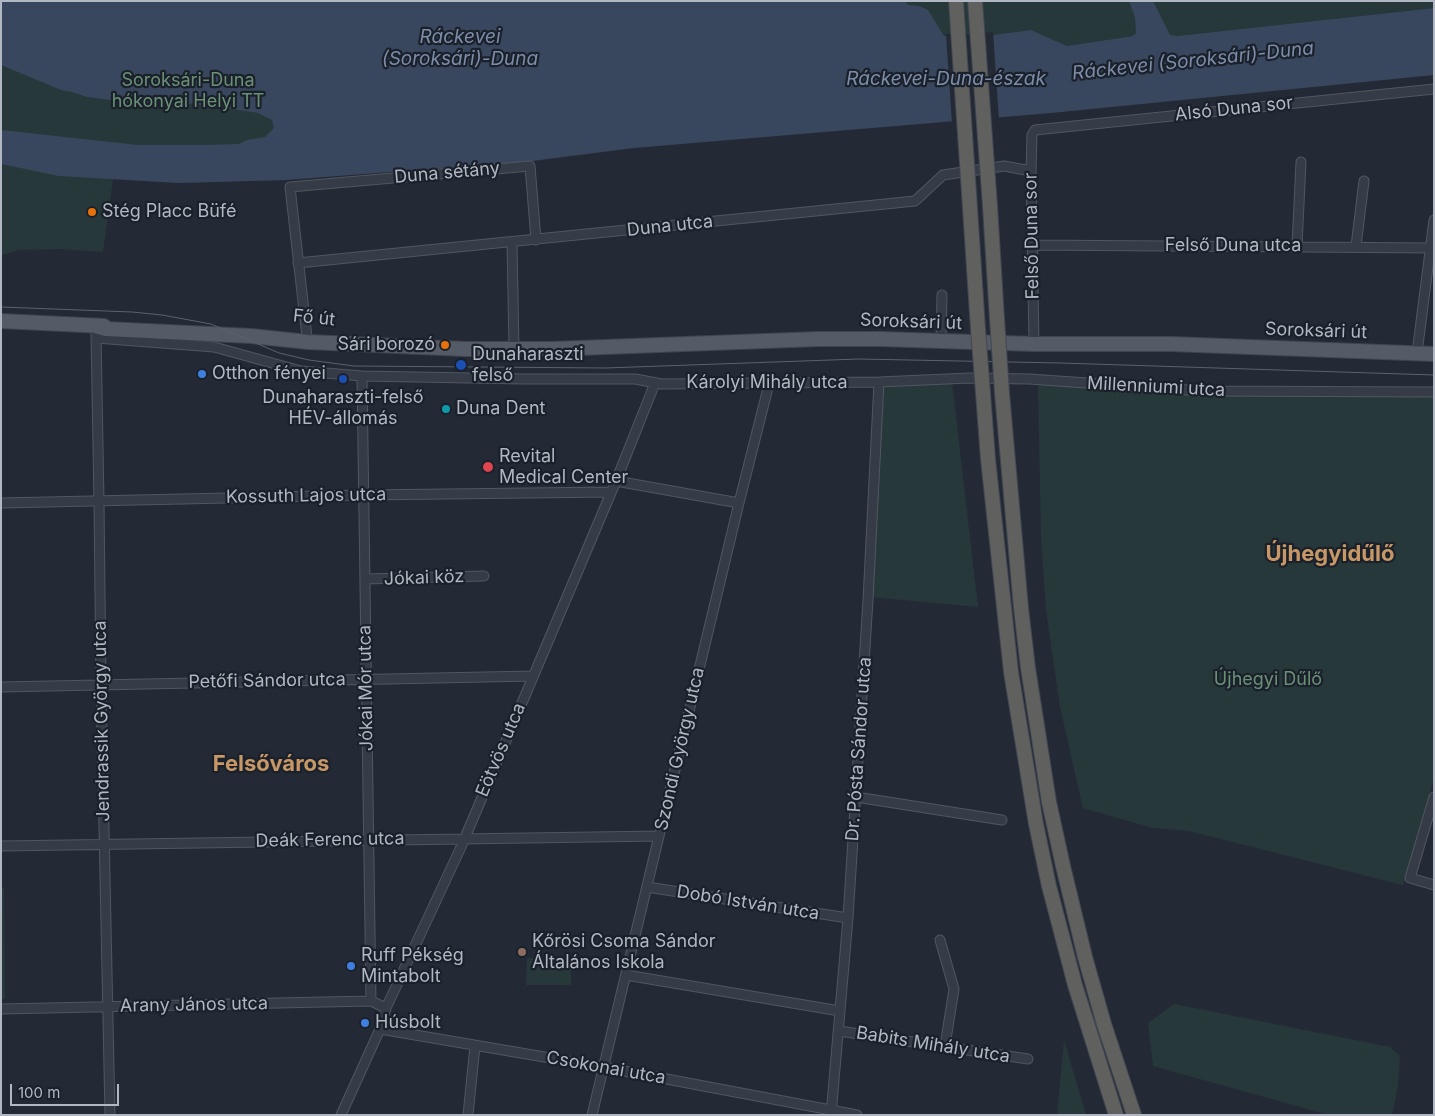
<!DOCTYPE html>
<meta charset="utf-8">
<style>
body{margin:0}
#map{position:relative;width:1435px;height:1116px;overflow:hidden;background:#232a36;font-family:Inter,sans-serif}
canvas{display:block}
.frame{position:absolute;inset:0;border:2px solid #b1b7c3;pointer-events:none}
.scale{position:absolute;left:10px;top:1084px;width:109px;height:22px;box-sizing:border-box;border:2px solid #b1b7c3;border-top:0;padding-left:6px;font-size:15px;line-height:18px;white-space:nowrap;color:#b1b7c3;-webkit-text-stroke:4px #1b212b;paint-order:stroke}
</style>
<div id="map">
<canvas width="1435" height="1116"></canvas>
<div class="frame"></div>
<div class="scale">100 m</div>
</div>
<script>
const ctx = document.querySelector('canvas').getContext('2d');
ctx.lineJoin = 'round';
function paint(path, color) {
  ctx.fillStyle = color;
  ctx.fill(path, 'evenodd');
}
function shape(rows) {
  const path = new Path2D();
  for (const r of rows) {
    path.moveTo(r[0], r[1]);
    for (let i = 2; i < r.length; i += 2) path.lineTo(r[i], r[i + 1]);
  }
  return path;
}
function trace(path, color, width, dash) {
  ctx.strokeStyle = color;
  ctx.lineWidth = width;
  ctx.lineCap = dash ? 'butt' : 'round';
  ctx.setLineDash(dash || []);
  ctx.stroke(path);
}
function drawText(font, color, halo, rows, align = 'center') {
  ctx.font = font + ' Inter,sans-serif';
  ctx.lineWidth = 4.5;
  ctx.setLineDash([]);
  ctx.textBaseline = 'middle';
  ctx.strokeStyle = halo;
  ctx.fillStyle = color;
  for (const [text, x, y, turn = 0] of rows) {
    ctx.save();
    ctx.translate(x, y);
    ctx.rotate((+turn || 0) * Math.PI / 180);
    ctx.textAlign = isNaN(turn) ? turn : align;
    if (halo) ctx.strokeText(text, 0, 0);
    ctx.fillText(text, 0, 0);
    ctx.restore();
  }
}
const green = shape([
 [1,1,1434,1,1434,8,1177,36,1136,33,1133,36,1067,46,1030,30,977,37,944,36,938,27,286,180,179,183,113,179,103,252,60,249,19,250,1,255],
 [952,382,978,607,871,597,884,385],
 [1038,384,1194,394,1434,396,1434,778,1403,885,1189,831,1153,828,1083,808,1060,707,1046,610,1041,537],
 [1,888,4,888,5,999,1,999],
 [527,958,571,958,571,985,526,985],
 [1174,1004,1390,1047,1400,1056,1398,1085,1392,1115,1329,1115,1153,1066,1148,1023],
 [1064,1040,1086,1115,1057,1115]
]);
const water = shape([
 [1,1,905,1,908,5,919,6,928,10,944,36,977,37,1031,30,1067,46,1133,36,1136,33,1135,17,1129,1,1153,1,1170,35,1177,36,1434,8,1434,75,1051,113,634,148,532,161,286,180,179,183,59,176,1,164,1,130,138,145,205,145,239,144,247,140,265,137,274,128,272,120,258,113,239,110,163,100,143,106,126,104,123,101,118,103,110,100,87,97,72,92,61,90,1,65]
]);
const pier = shape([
 [993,32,999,120,952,124,946,34,977,34]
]);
const minor = shape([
 [512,243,514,349],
 [1032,245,1434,248],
 [1297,246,1301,162],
 [1356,246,1364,181],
 [298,263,915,201,943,175,1004,166,1031,171],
 [96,334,99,502,101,685,110,1115],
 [307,337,290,187,530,166,536,240],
 [96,338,214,347,301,371,362,376,524,379,635,379,662,384,879,382,969,378,1029,379,1203,391,1434,392],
 [941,341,942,295],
 [1034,344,1031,171,1032,135,1035,130,1434,89],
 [1417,353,1434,220],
 [362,376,371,1001],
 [616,481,739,503],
 [1,503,363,495,611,492],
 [365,579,484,576],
 [1,687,533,676],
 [856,797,1002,820],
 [1434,797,1410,878,1434,885],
 [1,846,659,836],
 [647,887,848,918],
 [940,940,954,989,945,1046],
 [626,975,840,1011],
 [1,1009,371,1001,386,1008],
 [380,1029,603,1067,857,1115],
 [839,1031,1028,1059],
 [341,1115,380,1029,386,1008,461,847,616,481,655,383],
 [468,1115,475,1046],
 [592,1115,739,503,769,384],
 [831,1115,848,918,868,600,879,382]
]);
const primary = shape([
 [1,321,104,326],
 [95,326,106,329,251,336,308,342,465,349,552,349,818,339,880,339,1034,344,1171,344,1434,354]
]);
const trunk = shape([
 [990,206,997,319],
 [970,208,978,329],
 [983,393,988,459,1011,672,1036,824,1049,886,1075,985,1116,1115],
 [1002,393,1021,608,1028,668,1049,802,1063,866,1085,957,1104,1024,1134,1115]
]);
const tram = shape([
 [1,307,132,312,162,315,211,324,279,353,309,360,354,366,605,368,859,359,1061,363,1434,375]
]);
const trunkBridge = shape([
 [956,1,970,208],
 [975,1,990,206],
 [997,319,1002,393],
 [978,329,983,393]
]);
const markers = [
 [92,212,5,"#e8710a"],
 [445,345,5,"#e8710a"],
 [461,365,6,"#1a4fb4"],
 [202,374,5,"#3f7fe0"],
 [343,379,5,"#1a4fb4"],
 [446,409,5,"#0f9aa8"],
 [488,467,6,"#e0444e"],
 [522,952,5,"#8d6e63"],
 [351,966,5,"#3f7fe0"],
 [365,1023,5,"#3f7fe0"]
];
const parkNames = [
 ["Soroksári-Duna",188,81],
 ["hókonyai Helyi TT",188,102],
 ["Újhegyi Dűlő",1268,680]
];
const streetNames = [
 ["Alsó Duna sor",1234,109,-6],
 ["Duna sétány",447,173,-5],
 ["Duna utca",670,226,-6],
 ["Felső Duna sor",1032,236,-91],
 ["Felső Duna utca",1233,246],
 ["Fő út",314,318,6],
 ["Soroksári út",911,322,2],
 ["Soroksári út",1316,331,2],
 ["Károlyi Mihály utca",767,383],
 ["Millenniumi utca",1156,387,3],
 ["Kossuth Lajos utca",306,496,-1],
 ["Jókai köz",424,578,-2],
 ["Petőfi Sándor utca",267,681,-1],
 ["Jókai Mór utca",366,688,-91],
 ["Jendrassik György utca",102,721,-91],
 ["Szondi György utca",680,749,-77],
 ["Dr. Pósta Sándor utca",859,749,-86],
 ["Eötvös utca",501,750,-67],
 ["Deák Ferenc utca",330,840,-1],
 ["Dobó István utca",748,903,9],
 ["Arany János utca",194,1005,-1],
 ["Babits Mihály utca",933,1045,9],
 ["Csokonai utca",606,1068,10]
];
const poiNames = [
 ["Stég Placc Büfé",102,212],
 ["Sári borozó",435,345,"right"],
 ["Dunaharaszti",472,355],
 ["felső",472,376],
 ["Otthon fényei",212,374],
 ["Dunaharaszti-felső",343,398,"center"],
 ["HÉV-állomás",343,419,"center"],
 ["Duna Dent",456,409],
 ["Revital",499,457],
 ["Medical Center",499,478],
 ["Kőrösi Csoma Sándor",532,942],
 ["Általános Iskola",532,963],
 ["Ruff Pékség",361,956],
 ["Mintabolt",361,977],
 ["Húsbolt",375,1023]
];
const waterNames = [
 ["Ráckevei",460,37],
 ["(Soroksári)-Duna",460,59],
 ["Ráckevei (Soroksári)-Duna",1193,61,-6],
 ["Ráckevei-Duna-észak",946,79]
];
const districtNames = [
 ["Újhegyidűlő",1330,554],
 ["Felsőváros",271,764]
];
paint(green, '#27383a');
paint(water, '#39475e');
paint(pier, '#232a36');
trace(minor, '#515761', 11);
trace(primary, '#3f4550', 16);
trace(trunk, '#414751', 16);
trace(minor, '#363c47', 9);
trace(primary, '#545b67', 14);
trace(trunk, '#60605e', 14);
trace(tram, '#5a626f', 1);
trace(trunkBridge, '#414751', 16, []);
trace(trunkBridge, '#60605e', 14);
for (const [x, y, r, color] of markers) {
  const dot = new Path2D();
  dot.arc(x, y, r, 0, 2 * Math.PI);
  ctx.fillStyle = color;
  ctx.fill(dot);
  trace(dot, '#1b212b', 2);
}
drawText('18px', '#6a9176', '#1b212b', parkNames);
drawText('18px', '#b1b7c3', '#1b212b', streetNames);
drawText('18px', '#b1b7c3', '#1b212b', poiNames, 'left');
drawText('italic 19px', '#7c8ca9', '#1b212b', waterNames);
drawText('bold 22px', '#c89766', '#1b212b', districtNames);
</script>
